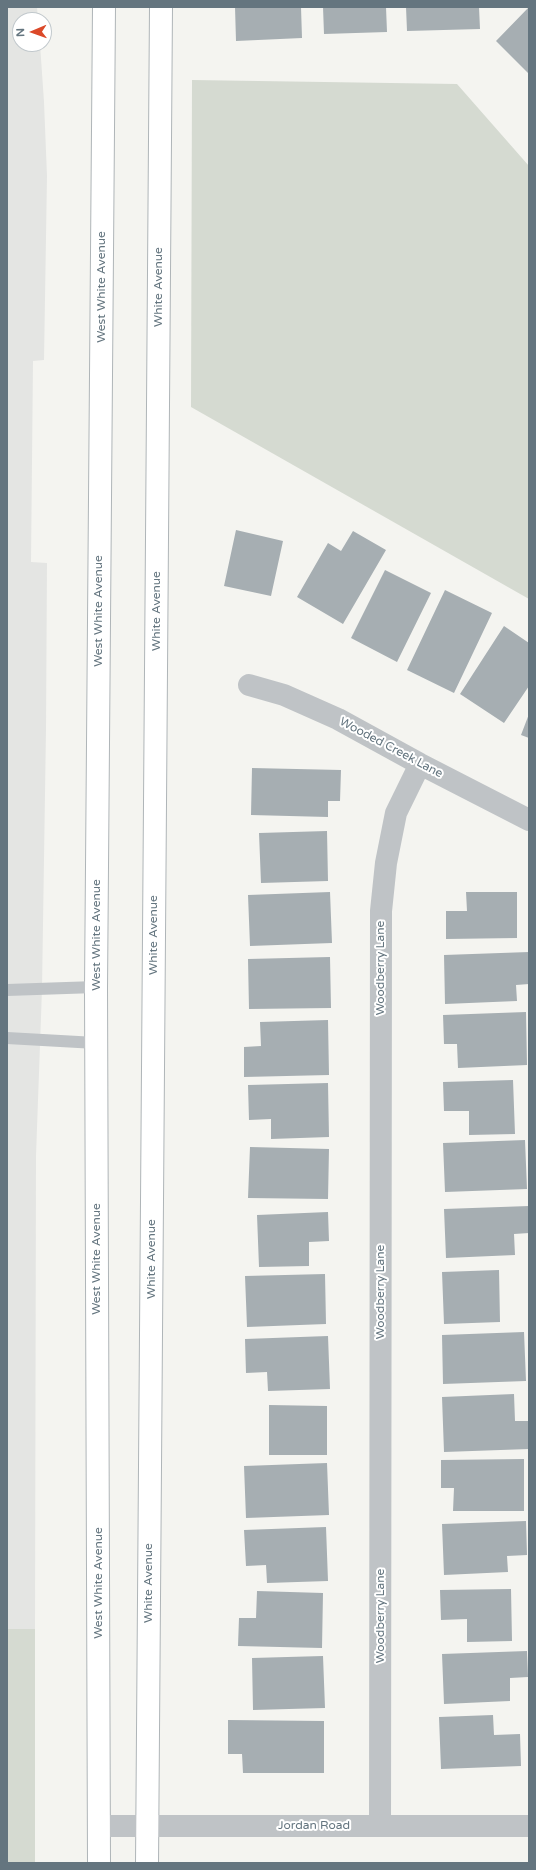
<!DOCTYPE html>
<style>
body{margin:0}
#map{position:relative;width:536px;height:1870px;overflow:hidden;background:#f4f4f0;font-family:"Varela Round",sans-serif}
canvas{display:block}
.frame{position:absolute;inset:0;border:8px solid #64757f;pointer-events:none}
.north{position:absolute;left:12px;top:12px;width:40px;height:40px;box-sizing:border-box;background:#fff;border:1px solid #c1c8cc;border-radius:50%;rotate:268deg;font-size:11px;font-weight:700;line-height:16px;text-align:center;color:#64757f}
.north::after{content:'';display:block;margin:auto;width:14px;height:18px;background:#db4929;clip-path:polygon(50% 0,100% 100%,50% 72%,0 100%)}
</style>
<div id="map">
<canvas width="536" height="1870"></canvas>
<div class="frame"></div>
<div class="north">N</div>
</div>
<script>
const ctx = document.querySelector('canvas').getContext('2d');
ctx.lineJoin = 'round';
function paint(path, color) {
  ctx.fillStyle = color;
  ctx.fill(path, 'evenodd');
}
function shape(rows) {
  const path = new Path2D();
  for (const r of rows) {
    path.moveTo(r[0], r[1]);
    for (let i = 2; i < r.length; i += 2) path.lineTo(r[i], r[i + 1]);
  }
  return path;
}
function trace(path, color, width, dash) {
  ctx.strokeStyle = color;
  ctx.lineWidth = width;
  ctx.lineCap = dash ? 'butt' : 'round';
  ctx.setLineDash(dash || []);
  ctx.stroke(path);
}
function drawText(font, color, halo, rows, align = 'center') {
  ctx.font = font + ' "Varela Round",sans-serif';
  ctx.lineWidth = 4;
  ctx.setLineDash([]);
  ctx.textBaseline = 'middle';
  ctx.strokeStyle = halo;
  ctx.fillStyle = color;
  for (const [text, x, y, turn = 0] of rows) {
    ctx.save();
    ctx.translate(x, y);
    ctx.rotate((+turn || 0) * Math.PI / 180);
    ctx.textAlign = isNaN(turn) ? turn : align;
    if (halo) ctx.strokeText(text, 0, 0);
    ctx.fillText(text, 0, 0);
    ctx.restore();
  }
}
const built = shape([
 [7,7,37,7,38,20,20,20,20,44,40,44,44,102,47,176,44,360,33,361,31,562,47,563,46,729,42,989,36,1156,35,1629,7,1629]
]);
const green = shape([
 [192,80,457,84,529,166,529,599,191,407],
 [7,1629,35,1629,35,1863,7,1863]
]);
const building = shape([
 [235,7,301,7,302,38,236,41],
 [323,7,386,7,387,32,324,34],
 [406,7,479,7,480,29,407,31],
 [529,7,529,74,496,41],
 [236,530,283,541,271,596,224,586],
 [353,531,386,550,343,624,297,597,328,543,341,551],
 [385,570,431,593,397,662,351,638],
 [445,590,492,613,454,693,407,670],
 [504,626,529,643,529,686,504,723,460,694],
 [529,714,529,738,521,735],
 [252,768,341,770,340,801,328,801,328,817,251,815],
 [327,831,328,881,261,883,259,833],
 [330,892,332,943,250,946,248,895],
 [466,892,517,892,517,938,446,939,446,911,467,911],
 [529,952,529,984,516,985,517,1001,445,1004,444,955],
 [330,957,331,1008,249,1009,248,959],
 [526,1012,527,1065,458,1068,457,1044,444,1044,443,1015],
 [328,1020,329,1075,244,1077,244,1047,261,1046,260,1022],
 [513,1080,515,1134,469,1135,469,1111,444,1111,443,1082],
 [328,1083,329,1137,271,1139,271,1119,249,1120,248,1085],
 [525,1140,527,1189,445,1192,443,1143],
 [250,1147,329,1149,328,1199,248,1198],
 [529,1206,529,1233,514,1234,515,1255,446,1258,444,1209],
 [328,1212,329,1241,309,1242,309,1266,259,1267,257,1215],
 [499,1270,500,1322,444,1324,442,1272],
 [325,1274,326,1324,247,1327,245,1276],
 [524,1332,526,1381,443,1384,442,1335],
 [328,1336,330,1389,268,1391,267,1372,246,1373,245,1339],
 [514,1394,515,1421,528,1421,529,1449,444,1452,442,1397],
 [269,1405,327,1406,327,1455,269,1455],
 [524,1459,524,1511,453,1511,454,1488,441,1488,441,1460],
 [327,1463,329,1515,246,1518,244,1466],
 [526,1521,527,1555,507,1556,508,1572,444,1575,442,1524],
 [326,1527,328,1581,267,1583,266,1565,246,1566,244,1530],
 [511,1589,512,1641,467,1642,467,1619,441,1620,440,1590],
 [257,1591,323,1593,322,1648,238,1646,239,1618,256,1618],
 [527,1651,528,1677,510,1678,510,1701,444,1704,442,1654],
 [323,1656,325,1708,253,1710,252,1658],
 [493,1715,494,1735,520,1734,521,1766,441,1769,439,1717],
 [228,1720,324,1721,324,1773,243,1773,242,1754,228,1754]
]);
const service = shape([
 [7,990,96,987],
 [7,1038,96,1043]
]);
const minor = shape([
 [249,685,284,695,338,719,420,764,529,820],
 [380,1826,381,911,386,863,396,813,420,764]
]);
const tertiary = shape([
 [99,1826,529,1826]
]);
const secondary = shape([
 [99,1863,96,987,104,7],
 [147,1863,161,7]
]);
const streetNames = [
 ["West White Avenue",102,287,-90],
 ["White Avenue",159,287,-90],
 ["West White Avenue",99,611,-90],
 ["White Avenue",157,611,-90],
 ["Wooded Creek Lane",391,748,28],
 ["West White Avenue",97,935,-90],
 ["White Avenue",154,935,-90],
 ["Woodberry Lane",381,968,-90],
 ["West White Avenue",97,1259,-90],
 ["White Avenue",152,1259,-90],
 ["Woodberry Lane",381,1292,-90],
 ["West White Avenue",99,1583,-90],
 ["White Avenue",149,1583,-90],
 ["Woodberry Lane",381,1616,-90],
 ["Jordan Road",314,1826]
];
paint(built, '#e4e5e3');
paint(green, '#d5dad1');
paint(building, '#a6aeb2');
trace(secondary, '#afb5b8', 24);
trace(service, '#bfc3c6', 12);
trace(minor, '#bfc3c6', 22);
trace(tertiary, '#bfc3c6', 22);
trace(secondary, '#fff', 22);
drawText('12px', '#64757f', '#fff', streetNames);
</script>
